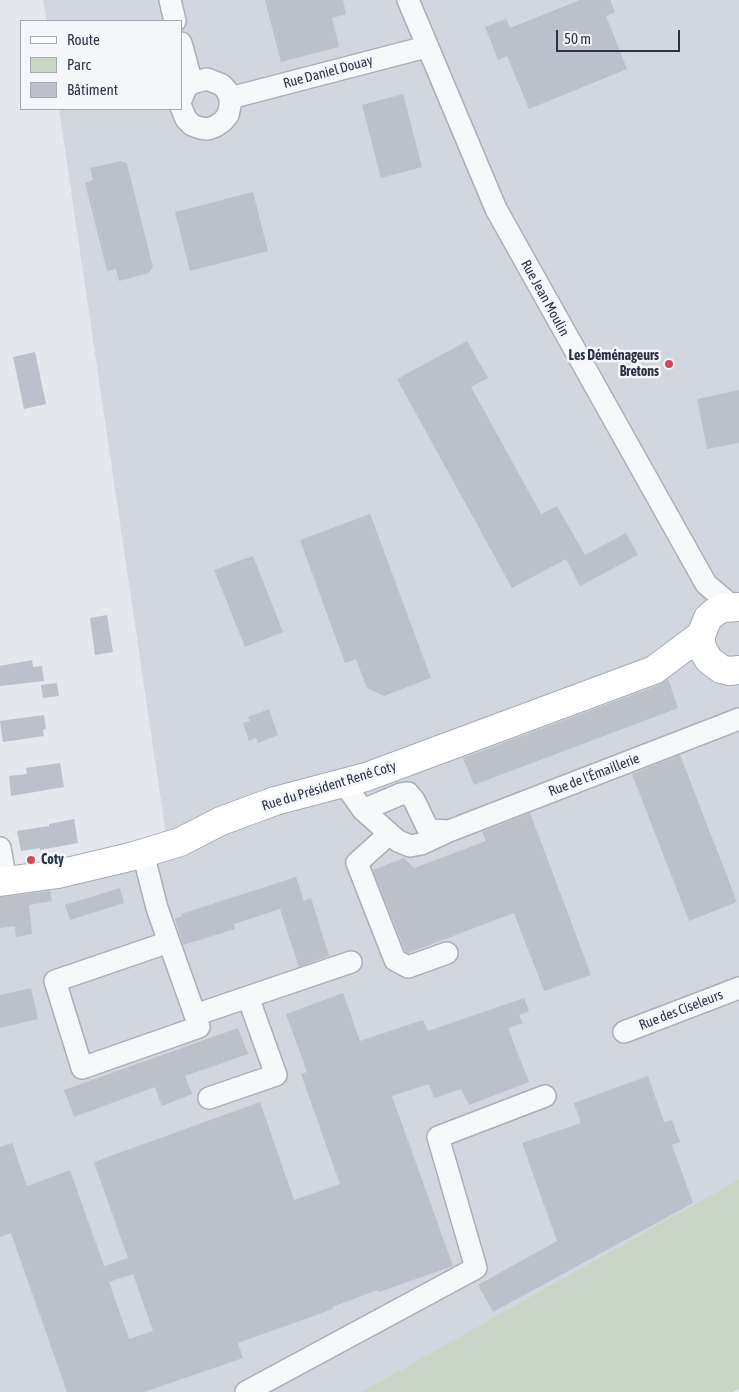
<!DOCTYPE html>
<meta charset="utf-8">
<style>
body{margin:0}
#map{position:relative;width:739px;height:1392px;overflow:hidden;background:#e4e7ec;font-family:"Asap Condensed",sans-serif}
canvas{display:block}
.legend{position:absolute;left:20px;top:20px;width:162px;height:90px;box-sizing:border-box;background:#f4f6f9;border:1px solid #a4a8b1;margin:0;padding:6px 9px;list-style:none;font-size:15px;color:#2b3445}
.legend li{display:flex;align-items:center;gap:10px;height:25px}
.legend b{width:25px;border:1px solid #a4a8b1}
.scale{position:absolute;left:556px;top:30px;width:124px;height:22px;box-sizing:border-box;border:2px solid #2b3445;border-top:0;padding-left:6px;font-size:15px;line-height:18px;white-space:nowrap;color:#2b3445;-webkit-text-stroke:4px #f4f6f9;paint-order:stroke}
</style>
<div id="map">
<canvas width="739" height="1392"></canvas>
<ul class="legend">
<li><b style="height:6px;background:#fff"></b>Route</li>
<li><b style="height:14px;background:#c9d6c5"></b>Parc</li>
<li><b style="height:14px;background:#bbc0ca"></b>Bâtiment</li>
</ul>
<div class="scale">50 m</div>
</div>
<script>
const ctx = document.querySelector('canvas').getContext('2d');
ctx.lineJoin = 'round';
function paint(path, color) {
  ctx.fillStyle = color;
  ctx.fill(path, 'evenodd');
}
function shape(rows) {
  const path = new Path2D();
  for (const r of rows) {
    path.moveTo(r[0], r[1]);
    for (let i = 2; i < r.length; i += 2) path.lineTo(r[i], r[i + 1]);
  }
  return path;
}
function trace(path, color, width, dash) {
  ctx.strokeStyle = color;
  ctx.lineWidth = width;
  ctx.lineCap = dash ? 'butt' : 'round';
  ctx.setLineDash(dash || []);
  ctx.stroke(path);
}
function drawText(font, color, halo, rows, align = 'center') {
  ctx.font = font + ' "Asap Condensed",sans-serif';
  ctx.lineWidth = 5;
  ctx.setLineDash([]);
  ctx.textBaseline = 'middle';
  ctx.strokeStyle = halo;
  ctx.fillStyle = color;
  for (const [text, x, y, turn = 0] of rows) {
    ctx.save();
    ctx.translate(x, y);
    ctx.rotate((+turn || 0) * Math.PI / 180);
    ctx.textAlign = isNaN(turn) ? turn : align;
    if (halo) ctx.strokeText(text, 0, 0);
    ctx.fillText(text, 0, 0);
    ctx.restore();
  }
}
const built = shape([
 [43,0,739,0,739,1179,361,1392,0,1392,0,886,166,835,59,109,181,109,181,21,47,21]
]);
const green = shape([
 [739,1179,739,1389,733,1392,361,1392]
]);
const building = shape([
 [265,0,343,0,346,14,332,18,339,47,281,62],
 [580,0,610,0,615,12,606,16,627,69,529,109,507,56,498,60,485,27,506,19,510,28],
 [403,94,422,167,381,178,362,105],
 [121,161,127,164,153,267,149,273,119,281,116,269,107,271,85,183,93,180,90,168],
 [253,192,268,251,190,271,175,212],
 [467,341,488,378,471,387,541,514,557,506,585,555,626,533,638,555,580,586,566,559,512,588,397,379],
 [35,352,46,404,24,409,13,357],
 [739,390,739,443,707,449,697,399],
 [370,514,431,678,384,696,367,688,356,659,345,663,300,540],
 [253,556,283,632,245,647,214,570],
 [107,615,113,652,95,655,90,618],
 [32,660,33,667,42,666,44,681,0,686,0,666],
 [668,679,678,708,474,785,463,758,659,685],
 [57,683,59,696,43,698,41,685],
 [269,709,278,735,258,743,256,738,249,741,243,723,250,721,248,717],
 [44,715,46,729,43,730,44,736,3,742,0,721],
 [680,755,737,902,689,921,632,774],
 [60,763,64,787,11,796,9,776,27,774,26,768],
 [530,813,591,975,544,991,514,913,408,953,405,951,373,870,404,858,414,868,486,841,482,832],
 [74,819,78,843,40,850,40,848,21,851,17,831,49,826,49,824],
 [296,877,304,901,311,898,329,956,299,967,280,909,234,924,235,929,183,945,175,919,182,916,181,914],
 [120,888,124,903,70,920,65,905],
 [50,891,52,901,29,905,32,934,16,937,15,926,0,928,0,897],
 [31,988,38,1019,0,1028,0,995],
 [343,993,360,1041,423,1020,428,1031,524,998,529,1011,519,1015,523,1023,508,1028,529,1082,469,1105,461,1089,434,1098,429,1084,392,1096,453,1266,379,1292,378,1290,332,1307,333,1309,238,1343,243,1358,144,1392,67,1392,11,1233,0,1237,0,1147,12,1143,27,1186,70,1170,104,1266,128,1258,94,1162,260,1102,294,1200,340,1184,301,1074,307,1072,286,1014],
 [133,1274,153,1331,129,1339,109,1282],
 [238,1028,248,1054,185,1076,192,1094,162,1106,155,1087,74,1117,64,1090],
 [648,1076,664,1122,672,1120,680,1142,672,1145,693,1203,493,1312,478,1285,557,1241,522,1143,581,1123,574,1103]
]);
const minor = shape([
 [170,0,175,21],
 [408,0,496,209,706,584,732,606],
 [181,43,192,83],
 [230,98,426,47],
 [181,100,186,88,192,83,207,79,222,85,227,91,230,98,230,106,228,115,223,121,216,126,208,129,200,128,192,125,186,119,181,107],
 [348,789,363,810,398,841,410,846,421,844,449,831,739,719],
 [363,810,401,794,408,793,414,800,427,827,430,830,449,831],
 [389,834,357,863,395,960,408,967,447,953],
 [0,848,6,881],
 [143,853,157,908,169,942,195,1015,199,1027,82,1068,55,981,169,942],
 [195,1015,351,962],
 [624,1032,739,988],
 [209,1098,276,1075,248,997],
 [246,1392,476,1268,438,1137,545,1096]
]);
const major = shape([
 [739,607,723,608,715,612,708,618,701,635,701,644,704,652,709,660,721,669,729,671,739,670],
 [0,882,58,874,134,856,180,842,221,821,275,801,366,777,654,670,701,635]
]);
const markers = [
 [669,364,5,"#d1495b"],
 [31,860,5,"#d1495b"]
];
const streetNames = [
 ["Rue Daniel Douay",328,72,-15],
 ["Rue Jean Moulin",545,298,61],
 ["Rue de l'Émaillerie",594,775,-21],
 ["Rue du Président René Coty",329,786,-17],
 ["Rue des Ciseleurs",681,1010,-21]
];
const poiNames = [
 ["Les Déménageurs",659,356],
 ["Bretons",659,372],
 ["Coty",41,860,"left"]
];
paint(built, '#d2d6de');
paint(green, '#c9d6c5');
paint(building, '#bbc0ca');
trace(minor, '#a9aeb7', 24);
trace(major, '#a3abb8', 30);
trace(minor, '#f7f8fa', 21);
trace(major, '#fff', 28);
for (const [x, y, r, color] of markers) {
  const dot = new Path2D();
  dot.arc(x, y, r, 0, 2 * Math.PI);
  ctx.fillStyle = color;
  ctx.fill(dot);
  trace(dot, '#f4f6f9', 2);
}
drawText('14px', '#2b3445', '#f4f6f9', streetNames);
drawText('bold 14px', '#2b3445', '#f4f6f9', poiNames, 'right');
</script>
